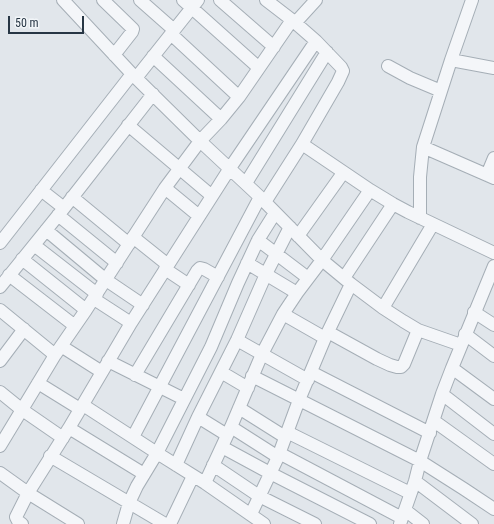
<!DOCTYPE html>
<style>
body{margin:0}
#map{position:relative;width:494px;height:524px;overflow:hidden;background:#e1e6eb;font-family:"Roboto Condensed",sans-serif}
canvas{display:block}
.scale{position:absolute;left:8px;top:16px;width:76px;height:18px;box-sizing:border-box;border:2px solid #273644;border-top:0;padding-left:5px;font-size:12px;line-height:14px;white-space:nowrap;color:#273644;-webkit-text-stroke:3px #f1f5f8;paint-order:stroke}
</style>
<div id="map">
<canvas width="494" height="524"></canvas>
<div class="scale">50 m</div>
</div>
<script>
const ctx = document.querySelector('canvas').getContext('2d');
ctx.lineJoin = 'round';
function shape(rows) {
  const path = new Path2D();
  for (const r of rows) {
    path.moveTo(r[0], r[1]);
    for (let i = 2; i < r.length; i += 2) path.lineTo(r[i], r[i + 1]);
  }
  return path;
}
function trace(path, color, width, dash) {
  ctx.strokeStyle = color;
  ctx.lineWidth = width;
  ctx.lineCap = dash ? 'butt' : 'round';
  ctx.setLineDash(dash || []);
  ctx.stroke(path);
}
const minor = shape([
 [63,0,132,74,200,141,260,197,322,260,351,284,383,308,403,321,418,330,461,345],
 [103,0,133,29,132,32,114,55],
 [140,0,174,30],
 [183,0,259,68],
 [220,0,274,47],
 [295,23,316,0],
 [171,34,239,97],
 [153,56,221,119],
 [451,60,494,68],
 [388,66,410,78,441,91],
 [136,78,198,0],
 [128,125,212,196],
 [302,144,370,190,393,204,408,212,494,253],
 [423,147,494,178],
 [487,175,494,158],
 [246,183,327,52],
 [165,188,199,216],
 [41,190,64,208],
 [72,197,129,244],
 [265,202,302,144,338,82,343,71,341,67,316,41,292,20,266,0],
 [58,215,117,263],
 [420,218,420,177,423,147,451,60,472,0],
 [46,230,106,280,143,305],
 [298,236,343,173],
 [133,237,168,265],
 [258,240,308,278],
 [0,243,132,74],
 [34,245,97,294],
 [22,259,86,310],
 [247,263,297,293],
 [165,269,189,285],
 [9,275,75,326],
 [344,278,393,204],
 [0,287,64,208,153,94],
 [94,299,131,323],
 [383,308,433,224],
 [0,310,55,355],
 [474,312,494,325],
 [283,314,325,338],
 [328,332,377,359,390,365,397,367,401,367,404,364,418,330],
 [465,334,494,356],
 [237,340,308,380],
 [61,346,102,372],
 [0,361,24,329],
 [108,361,184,399],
 [452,368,494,399],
 [221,372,248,388],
 [311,372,430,433],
 [135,375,197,271,200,268,204,269,218,277],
 [252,376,420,461,464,489,494,509],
 [38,383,80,409],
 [0,392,21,409,63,438],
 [442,394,494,434],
 [83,405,157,453,205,483,264,524],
 [239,408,285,437],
 [198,417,227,435],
 [434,421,494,464],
 [231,427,278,457],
 [69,428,144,474],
 [287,432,410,493],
 [133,437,260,197],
 [0,446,55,355,86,310,165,188,200,141,221,119,239,97,292,20],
 [222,447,270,473,370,524],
 [279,453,402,518],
 [50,456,165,524],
 [176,465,198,417,237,340,266,274,290,227],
 [213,465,259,496,315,524],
 [0,473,28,493,78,524],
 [415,481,472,524],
 [205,483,231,427,262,354,283,314,297,293,322,260,370,190],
 [405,510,423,524],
 [251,514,278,457,299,400,325,338,351,284],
 [22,524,18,521,16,517,28,493,69,428,131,323,230,168,316,41],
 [123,524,129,503,137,486,157,453,211,347,238,283,258,240,275,213],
 [170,524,193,476],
 [400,524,415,481,420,461,442,394,452,368,494,266]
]);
trace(minor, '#a5aeb6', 14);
trace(minor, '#f4f6f9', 12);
</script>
